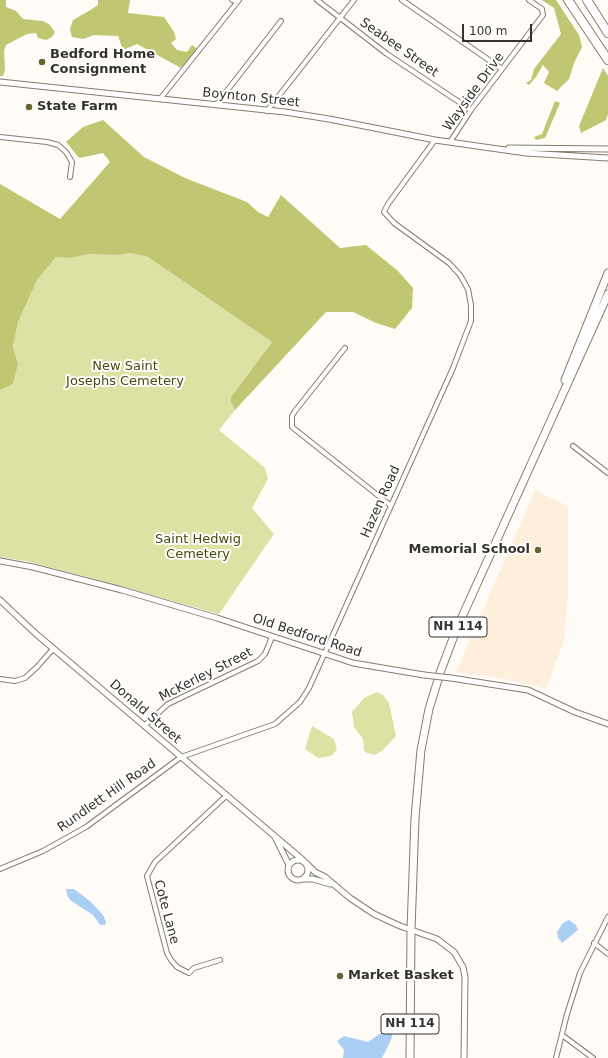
<!DOCTYPE html>
<style>
body{margin:0}
#map{position:relative;width:608px;height:1058px;overflow:hidden;background:#fffbf6;font-family:"DejaVu Sans",sans-serif}
canvas{display:block}
.scale{position:absolute;left:462px;top:24px;width:70px;height:18px;box-sizing:border-box;border:2px solid #35312c;border-top:0;padding-left:5px;font-size:12px;line-height:14px;white-space:nowrap;color:#35312c;-webkit-text-stroke:3px #fff;paint-order:stroke}
</style>
<div id="map">
<canvas width="608" height="1058"></canvas>
<div class="scale">100 m</div>
</div>
<script>
const ctx = document.querySelector('canvas').getContext('2d');
ctx.lineJoin = 'round';
function paint(path, color) {
  ctx.fillStyle = color;
  ctx.fill(path, 'evenodd');
}
function shape(rows) {
  const path = new Path2D();
  for (const r of rows) {
    if (r.length === 3) {
      path.moveTo(r[0] + r[2], r[1]);
      path.arc(r[0], r[1], r[2], 0, 2 * Math.PI);
      continue;
    }
    path.moveTo(r[0], r[1]);
    for (let i = 2; i < r.length; i += 2) path.lineTo(r[i], r[i + 1]);
  }
  return path;
}
function trace(path, color, width, dash) {
  ctx.strokeStyle = color;
  ctx.lineWidth = width;
  ctx.lineCap = dash ? 'butt' : 'round';
  ctx.setLineDash(dash || []);
  ctx.stroke(path);
}
function drawText(font, color, halo, rows, align = 'center') {
  ctx.font = font + ' "DejaVu Sans",sans-serif';
  ctx.lineWidth = 4;
  ctx.setLineDash([]);
  ctx.textBaseline = 'middle';
  ctx.strokeStyle = halo;
  ctx.fillStyle = color;
  for (const [text, x, y, turn = 0] of rows) {
    ctx.save();
    ctx.translate(x, y);
    ctx.rotate((+turn || 0) * Math.PI / 180);
    ctx.textAlign = isNaN(turn) ? turn : align;
    if (halo) ctx.strokeText(text, 0, 0);
    ctx.fillText(text, 0, 0);
    ctx.restore();
  }
}
const built = shape([
 [535,490,568,506,568,595,564,641,546,689,505,679,456,672]
]);
const green = shape([
 [130,253,148,257,272,342,231,397,231,402,235,410,219,430,265,468,268,479,252,508,274,534,219,614,95,579,26,561,0,557,0,390,13,384,18,364,13,347,18,322,37,280,56,257,70,258,89,254,117,255],
 [377,692,383,695,389,703,396,736,382,751,374,755,367,753,364,750,363,739,354,727,352,712,364,698],
 [312,726,334,739,337,750,331,756,318,758,305,749]
]);
const forest = shape([
 [0,0,6,0,6,7,16,11,23,19,43,21,49,24,55,32,52,37,46,40,38,38,36,33,27,34,6,45,4,51,5,70,3,76,0,76],
 [98,0,130,0,128,13,164,17,174,32,176,39,171,43,177,50,187,52,192,45,197,49,181,68,137,44,123,50,118,36,94,35,83,39,72,37,70,29,73,20,92,9,98,5],
 [542,0,556,0,579,35,582,47,574,63,569,79,557,91,544,83,549,72,543,65,536,77,529,85,526,83,531,80,534,69,561,34,554,8],
 [603,68,608,76,608,114,606,120,581,133,579,126],
 [555,101,560,103,545,138,536,140,534,137,542,134],
 [103,120,144,157,185,178,247,202,258,212,268,217,281,195,340,248,366,245,398,271,413,288,412,308,395,329,376,323,353,312,326,312,235,410,231,402,231,397,272,342,148,257,130,253,117,255,89,254,70,258,56,257,37,280,18,322,13,347,18,364,13,384,0,390,0,184,60,219,110,162,103,153,79,158,66,142,83,127]
]);
const water = shape([
 [66,889,74,889,90,901,103,915,106,922,105,925,100,925,93,915,70,900,67,895],
 [569,920,576,925,578,930,562,943,558,938,557,932,563,923],
 [388,1028,392,1028,393,1032,391,1040,382,1058,343,1058,344,1050,337,1041,344,1036,368,1042]
]);
const minor = shape([
 [232,0,238,1],
 [317,0,387,54,471,110],
 [402,0,502,69],
 [160,99,239,0],
 [216,105,281,21],
 [267,111,354,0],
 [0,137,47,142,58,145,66,152,72,162,70,177],
 [450,142,471,110,543,15,542,9,529,0],
 [345,348,295,411,292,416,292,427,390,505],
 [573,446,608,473],
 [0,679,15,681,25,678,37,667,53,649],
 [144,726,168,704,258,661,265,654,272,637],
 [0,869,43,851,86,827,181,757,275,724,300,702,309,688,453,368,471,321,471,305,468,289,460,275,449,263,394,223,384,212,388,204,435,140],
 [594,943,608,954],
 [220,960,194,968,189,973,177,967,171,960,167,953,147,876,155,862,226,796],
 [562,1035,593,1058],
 [556,1058,567,1014,580,973,608,917]
]);
const tertiary = shape([
 [0,82,285,112,329,119,435,140,526,153,608,158],
 [509,148,608,149],
 [0,561,33,567,122,590,217,618,353,663,424,675],
 [0,600,35,633,304,861],
 [451,678,528,690,575,712,608,724],
 [276,839,289,865],
 [298,870,10],
 [306,863,315,872,325,877,350,898,374,914,400,926,437,939,454,952,463,967,465,977,464,1058],
 [303,879,313,879,330,884]
]);
const primary = shape([
 [565,380,608,273],
 [410,1058,411,930,415,818,421,750,429,709,441,670,457,628,608,294]
]);
const motorway = shape([
 [568,0,608,60],
 [587,0,608,33]
]);
const tertiaryBridge = shape([
 [424,675,451,678]
]);
const markers = [
 [42,62,4,"#6a622f"],
 [29,107,4,"#6a622f"],
 [538,550,4,"#6a622f"],
 [340,976,4,"#6a622f"]
];
const shields = [
 [458,627,58],
 [410,1024,58]
];
const shieldNames = [
 ["NH 114",458,627],
 ["NH 114",410,1024]
];
const streetNames = [
 ["Seabee Street",399,48,35],
 ["Wayside Drive",474,92,-54],
 ["Boynton Street",251,98,6],
 ["Hazen Road",381,502,-66],
 ["Old Bedford Road",307,636,18],
 ["McKerley Street",206,675,-27],
 ["Donald Street",145,712,41],
 ["Rundlett Hill Road",107,796,-35],
 ["Cote Lane",166,912,75]
];
const poiNames = [
 ["Bedford Home",50,55],
 ["Consignment",50,70],
 ["State Farm",37,107],
 ["Memorial School",530,550,"right"],
 ["Market Basket",348,976]
];
const parkNames = [
 ["New Saint",125,367],
 ["Josephs Cemetery",125,382],
 ["Saint Hedwig",198,540],
 ["Cemetery",198,555]
];
paint(built, '#feefdd');
paint(green, '#dde2a4');
paint(forest, '#c0c671');
paint(water, '#abcff4');
trace(minor, '#857c72', 6);
trace(tertiary, '#857c72', 7);
trace(primary, '#857c72', 9);
trace(motorway, '#857c72', 10);
trace(minor, '#fff', 4);
trace(tertiary, '#fff', 5);
trace(primary, '#fff', 7);
trace(motorway, '#fff', 8);
trace(tertiaryBridge, '#857c72', 7, []);
trace(tertiaryBridge, '#fff', 5);
for (const [x, y, r, color] of markers) {
  const dot = new Path2D();
  dot.arc(x, y, r, 0, 2 * Math.PI);
  ctx.fillStyle = color;
  ctx.fill(dot);
  trace(dot, '#fff', 1.5);
}
for (const [x, y, w] of shields) {
  const box = new Path2D();
  box.roundRect(x - w / 2, y - 10, w, 20, 3);
  ctx.fillStyle = '#fff';
  ctx.fill(box);
  trace(box, '#35312c', 1);
}
drawText('bold 12px', '#35312c', null, shieldNames);
drawText('13px', '#35312c', '#fff', streetNames);
drawText('bold 13px', '#35312c', '#fff', poiNames, 'left');
drawText('13px', '#4a4c0b', '#fff', parkNames);
</script>
